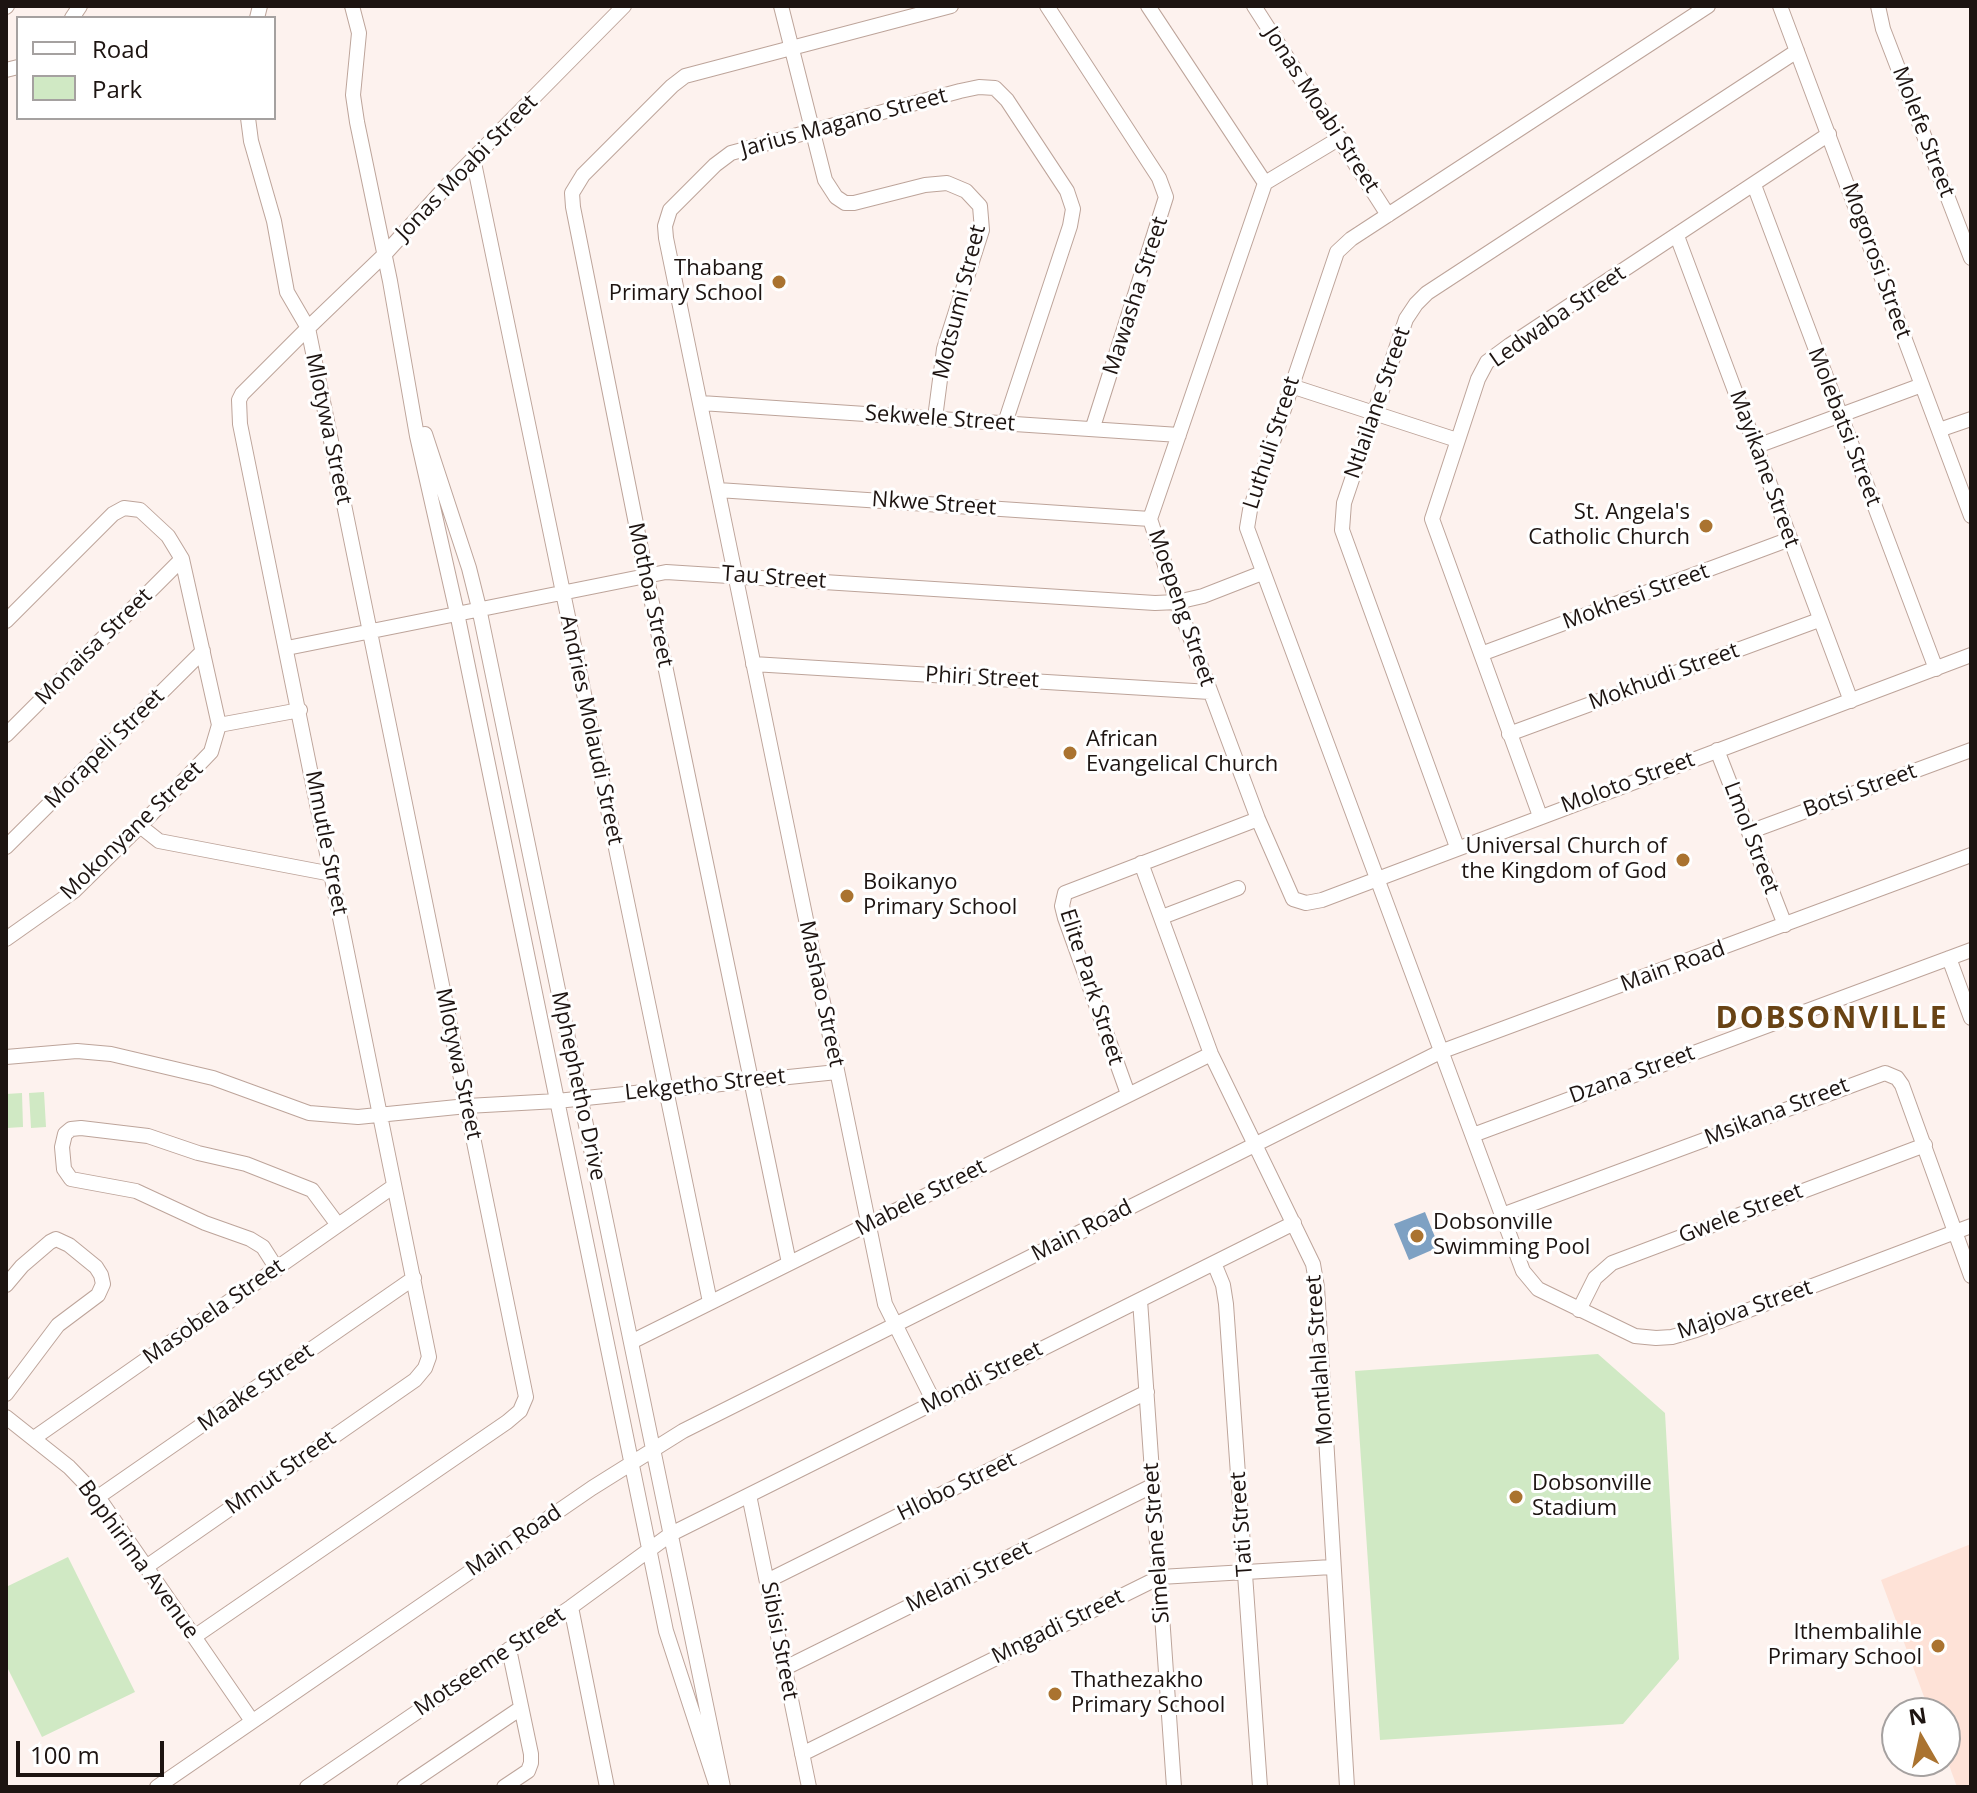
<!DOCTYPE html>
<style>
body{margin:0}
#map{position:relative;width:1977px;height:1793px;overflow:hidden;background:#fdf2ee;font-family:"Open Sans",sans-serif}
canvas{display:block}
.frame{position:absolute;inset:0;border:8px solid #1d1411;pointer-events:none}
.legend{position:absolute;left:16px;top:16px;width:260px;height:104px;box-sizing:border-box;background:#fff;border:2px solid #a5a1a0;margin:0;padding:10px 14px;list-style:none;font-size:24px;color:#1d1411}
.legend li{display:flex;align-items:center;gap:16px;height:40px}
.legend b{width:40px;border:2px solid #a5a1a0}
.north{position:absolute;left:1881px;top:1697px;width:80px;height:80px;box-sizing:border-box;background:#fff;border:2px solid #a5a1a0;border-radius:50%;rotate:351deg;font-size:22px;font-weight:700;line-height:32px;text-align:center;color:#1d1411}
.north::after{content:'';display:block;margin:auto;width:28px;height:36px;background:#aa7330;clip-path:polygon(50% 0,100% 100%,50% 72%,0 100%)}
.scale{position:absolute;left:16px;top:1741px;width:148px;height:36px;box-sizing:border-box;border:4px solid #1d1411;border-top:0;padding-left:10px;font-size:24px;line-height:28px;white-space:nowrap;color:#1d1411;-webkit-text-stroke:6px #fff;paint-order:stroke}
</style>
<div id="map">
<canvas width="1977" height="1793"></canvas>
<div class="frame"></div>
<ul class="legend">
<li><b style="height:10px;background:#fff"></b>Road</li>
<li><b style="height:22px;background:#d0e9c4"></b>Park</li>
</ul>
<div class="north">N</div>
<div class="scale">100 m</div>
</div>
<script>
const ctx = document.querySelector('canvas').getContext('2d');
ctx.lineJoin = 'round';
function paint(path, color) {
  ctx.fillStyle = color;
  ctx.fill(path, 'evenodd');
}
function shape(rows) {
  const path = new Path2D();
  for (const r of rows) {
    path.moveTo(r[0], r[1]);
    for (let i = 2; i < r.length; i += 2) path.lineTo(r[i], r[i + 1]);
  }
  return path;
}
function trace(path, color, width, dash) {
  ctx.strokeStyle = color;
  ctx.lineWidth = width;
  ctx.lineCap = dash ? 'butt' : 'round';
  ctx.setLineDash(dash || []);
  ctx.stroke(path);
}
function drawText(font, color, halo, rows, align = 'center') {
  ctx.font = font + ' "Open Sans",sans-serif';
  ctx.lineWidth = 6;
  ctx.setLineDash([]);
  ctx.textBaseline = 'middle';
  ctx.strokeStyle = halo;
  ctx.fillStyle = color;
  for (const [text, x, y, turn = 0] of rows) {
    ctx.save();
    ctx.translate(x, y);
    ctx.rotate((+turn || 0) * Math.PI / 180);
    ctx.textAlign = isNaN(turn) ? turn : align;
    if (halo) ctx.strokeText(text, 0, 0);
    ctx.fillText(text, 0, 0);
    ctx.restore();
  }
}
const built = shape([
 [1971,1544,1971,1787,1957,1787,1945,1754,1945,1713,1930,1713,1881,1580]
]);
const green = shape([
 [44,1092,46,1127,31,1128,29,1093],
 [22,1093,23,1127,7,1128,6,1094],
 [1598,1354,1665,1413,1679,1659,1623,1724,1380,1740,1355,1371],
 [68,1557,135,1692,42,1737,6,1665,6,1587]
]);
const water = shape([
 [1425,1212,1439,1247,1409,1260,1394,1224]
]);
const minor = shape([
 [352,6,359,33,353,95,357,122,390,281,417,436,457,613,666,1631,717,1787],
 [781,6,825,180,836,197,845,203,854,203,925,185,947,183,966,191,980,206,982,230,944,349,935,418],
 [1047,6,1159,178,1166,197,1093,427],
 [1148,6,1265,183],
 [1254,6,1388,215],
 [1708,6,1351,239,1337,252,1250,510,1247,528,1502,1215,1523,1271,1538,1289,1635,1336,1656,1338,1672,1337,1696,1330,1971,1226],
 [1780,6,1971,516],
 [1878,6,1883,29,1971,258],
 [6,7,7,6],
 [72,18,80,6],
 [257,18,260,6],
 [6,70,18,67],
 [1340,138,1265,183,1150,519,1177,602,1258,819,1293,899,1306,903,1322,900,1971,655],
 [473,158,710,1302],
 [1754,185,1936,669],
 [1677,236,1851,701],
 [1291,386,1457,440],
 [701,403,1179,435],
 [1939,430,1971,419],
 [425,434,469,568,479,608,723,1787],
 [1757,446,1922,385],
 [718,490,1150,519],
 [6,621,113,514,124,508,140,510,168,536,182,559,219,725,211,752,140,826,74,891,6,939],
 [287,648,666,572,1155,603,1177,602,1203,596,1262,573],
 [1481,654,1790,539],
 [753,664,1210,692],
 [219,725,300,710],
 [1509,734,1819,620],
 [6,735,182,559],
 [1717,750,1785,925],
 [1540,816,1432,519,1478,379,1487,362,1510,345,1829,134],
 [140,826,159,841,332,874],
 [1749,832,1971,750],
 [6,847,203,651],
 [1457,847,1342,530,1344,503,1406,319,1416,304,1427,293,1797,51],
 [1141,863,1211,1054,1313,1264,1317,1287,1347,1787],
 [1162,917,1238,888],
 [1949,958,1971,1018],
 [6,1057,77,1051,111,1054,213,1078,309,1113,358,1117,467,1106,557,1101,837,1072],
 [1128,1094,1065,918,1062,906,1065,893,1258,819],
 [1473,1135,1971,950],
 [1502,1215,1885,1073,1897,1078,1902,1085,1971,1276],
 [789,1263,646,574,573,207,572,193,583,175,672,86,685,76,951,6],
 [1214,1263,1223,1285,1226,1304,1260,1787],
 [277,1269,263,1247,250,1239,205,1223,136,1191,71,1179,64,1169,62,1147,65,1134,71,1129,81,1128,148,1136,198,1153,246,1164,312,1190,338,1225],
 [6,1285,22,1266,50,1242,56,1239,69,1245,96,1267,101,1275,103,1284,98,1295,58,1325,6,1394],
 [1140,1300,1174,1787],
 [1579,1310,1595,1278,1612,1263,1925,1145],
 [631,1342,1211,1054],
 [934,1402,885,1304,666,238,665,226,670,210,715,165,731,153,960,91,979,87,995,88,1007,100,1067,191,1073,209,1070,226,1005,423],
 [6,1417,69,1467,98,1497,252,1721],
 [34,1438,394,1186],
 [749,1495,809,1787],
 [98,1497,414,1278],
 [146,1567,415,1380,425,1368,429,1357,240,424,239,400,242,394,308,328,383,256,453,179,624,6],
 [767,1581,1147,1392],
 [571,1607,607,1787],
 [194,1637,507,1422,520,1411,526,1397,308,328,287,292,274,221,251,141,248,118],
 [785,1668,1152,1486],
 [802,1754,1160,1577,1332,1567],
 [157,1787,592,1488,683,1431,1440,1052,1971,855],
 [307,1787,571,1607,671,1534,1294,1223],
 [404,1787,521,1708],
 [504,1787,528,1771,531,1763,531,1754,509,1649]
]);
const markers = [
 [779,282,8,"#aa7330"],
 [1706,526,8,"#aa7330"],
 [1070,753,8,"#aa7330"],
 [1683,860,8,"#aa7330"],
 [847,896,8,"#aa7330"],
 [1417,1236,8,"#aa7330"],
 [1516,1497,8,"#aa7330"],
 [1938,1646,8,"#aa7330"],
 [1055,1694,8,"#aa7330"]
];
const streetNames = [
 ["Jonas Moabi Street",1321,110,57],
 ["Jarius Magano Street",844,123,-15],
 ["Molefe Street",1923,132,69],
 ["Jonas Moabi Street",467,168,-46],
 ["Mogorosi Street",1876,261,70],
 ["Mawasha Street",1136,296,-72],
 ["Motsumi Street",960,302,-76],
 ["Ledwaba Street",1558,317,-35],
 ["Ntlailane Street",1378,403,-71],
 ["Sekwele Street",940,419,4],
 ["Molebatsi Street",1844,427,69],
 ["Mlotywa Street",328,429,78],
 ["Luthuli Street",1272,443,-72],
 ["Mayikane Street",1764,469,70],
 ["Nkwe Street",934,504,4],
 ["Tau Street",774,578,4],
 ["Mothoa Street",650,595,78],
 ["Mokhesi Street",1636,597,-20],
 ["Moepeng Street",1181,608,71],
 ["Monaisa Street",94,647,-45],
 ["Mokhudi Street",1664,677,-20],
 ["Phiri Street",982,678,3],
 ["Andries Molaudi Street",591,730,78],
 ["Morapeli Street",105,749,-45],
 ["Moloto Street",1628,783,-20],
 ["Botsi Street",1860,791,-20],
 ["Mokonyane Street",132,831,-44],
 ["Lmol Street",1751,838,69],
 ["Mmutle Street",326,843,79],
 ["Main Road",1673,967,-20],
 ["Elite Park Street",1091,987,72],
 ["Mashao Street",821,994,78],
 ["Mlotywa Street",458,1064,78],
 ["Dzana Street",1632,1075,-20],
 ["Lekgetho Street",705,1085,-6],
 ["Mphephetho Drive",578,1086,78],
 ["Msikana Street",1777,1112,-21],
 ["Mabele Street",921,1198,-27],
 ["Gwele Street",1741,1214,-21],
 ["Main Road",1082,1231,-27],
 ["Majova Street",1745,1310,-19],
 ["Masobela Street",214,1312,-35],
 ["Montlahla Street",1320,1360,-94],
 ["Mondi Street",982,1378,-27],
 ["Maake Street",256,1388,-35],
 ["Mmut Street",281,1473,-35],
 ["Hlobo Street",957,1487,-26],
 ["Tati Street",1242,1524,-94],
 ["Main Road",514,1541,-34],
 ["Simelane Street",1157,1543,-94],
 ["Bophirima Avenue",138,1560,54],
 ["Melani Street",969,1577,-26],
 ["Mngadi Street",1058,1627,-26],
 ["Sibisi Street",779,1641,79],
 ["Motseeme Street",490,1662,-34]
];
const poiNames = [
 ["Thabang",763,269,"right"],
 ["Primary School",763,294,"right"],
 ["St. Angela's",1690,513,"right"],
 ["Catholic Church",1690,538,"right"],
 ["African",1086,740],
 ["Evangelical Church",1086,765],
 ["Universal Church of",1667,847,"right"],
 ["the Kingdom of God",1667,872,"right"],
 ["Boikanyo",863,883],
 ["Primary School",863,908],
 ["Dobsonville",1433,1223],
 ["Swimming Pool",1433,1248],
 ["Dobsonville",1532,1484],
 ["Stadium",1532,1509],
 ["Ithembalihle",1922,1633,"right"],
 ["Primary School",1922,1658,"right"],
 ["Thathezakho",1071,1681],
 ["Primary School",1071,1706]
];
const districtNames = [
 ["DOBSONVILLE",1832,1019]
];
paint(built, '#fee2d7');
paint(green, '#d0e9c4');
paint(water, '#7ea1c3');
trace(minor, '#bda49a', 16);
trace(minor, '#fff', 14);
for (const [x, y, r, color] of markers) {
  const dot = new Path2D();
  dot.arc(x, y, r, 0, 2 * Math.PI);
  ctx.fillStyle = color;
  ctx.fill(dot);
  trace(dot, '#fff', 3);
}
drawText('22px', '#1d1411', '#fff', streetNames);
drawText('22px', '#1d1411', '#fff', poiNames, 'left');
ctx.letterSpacing = '2px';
drawText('bold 30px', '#694314', '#fff', districtNames);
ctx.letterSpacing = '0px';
</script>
